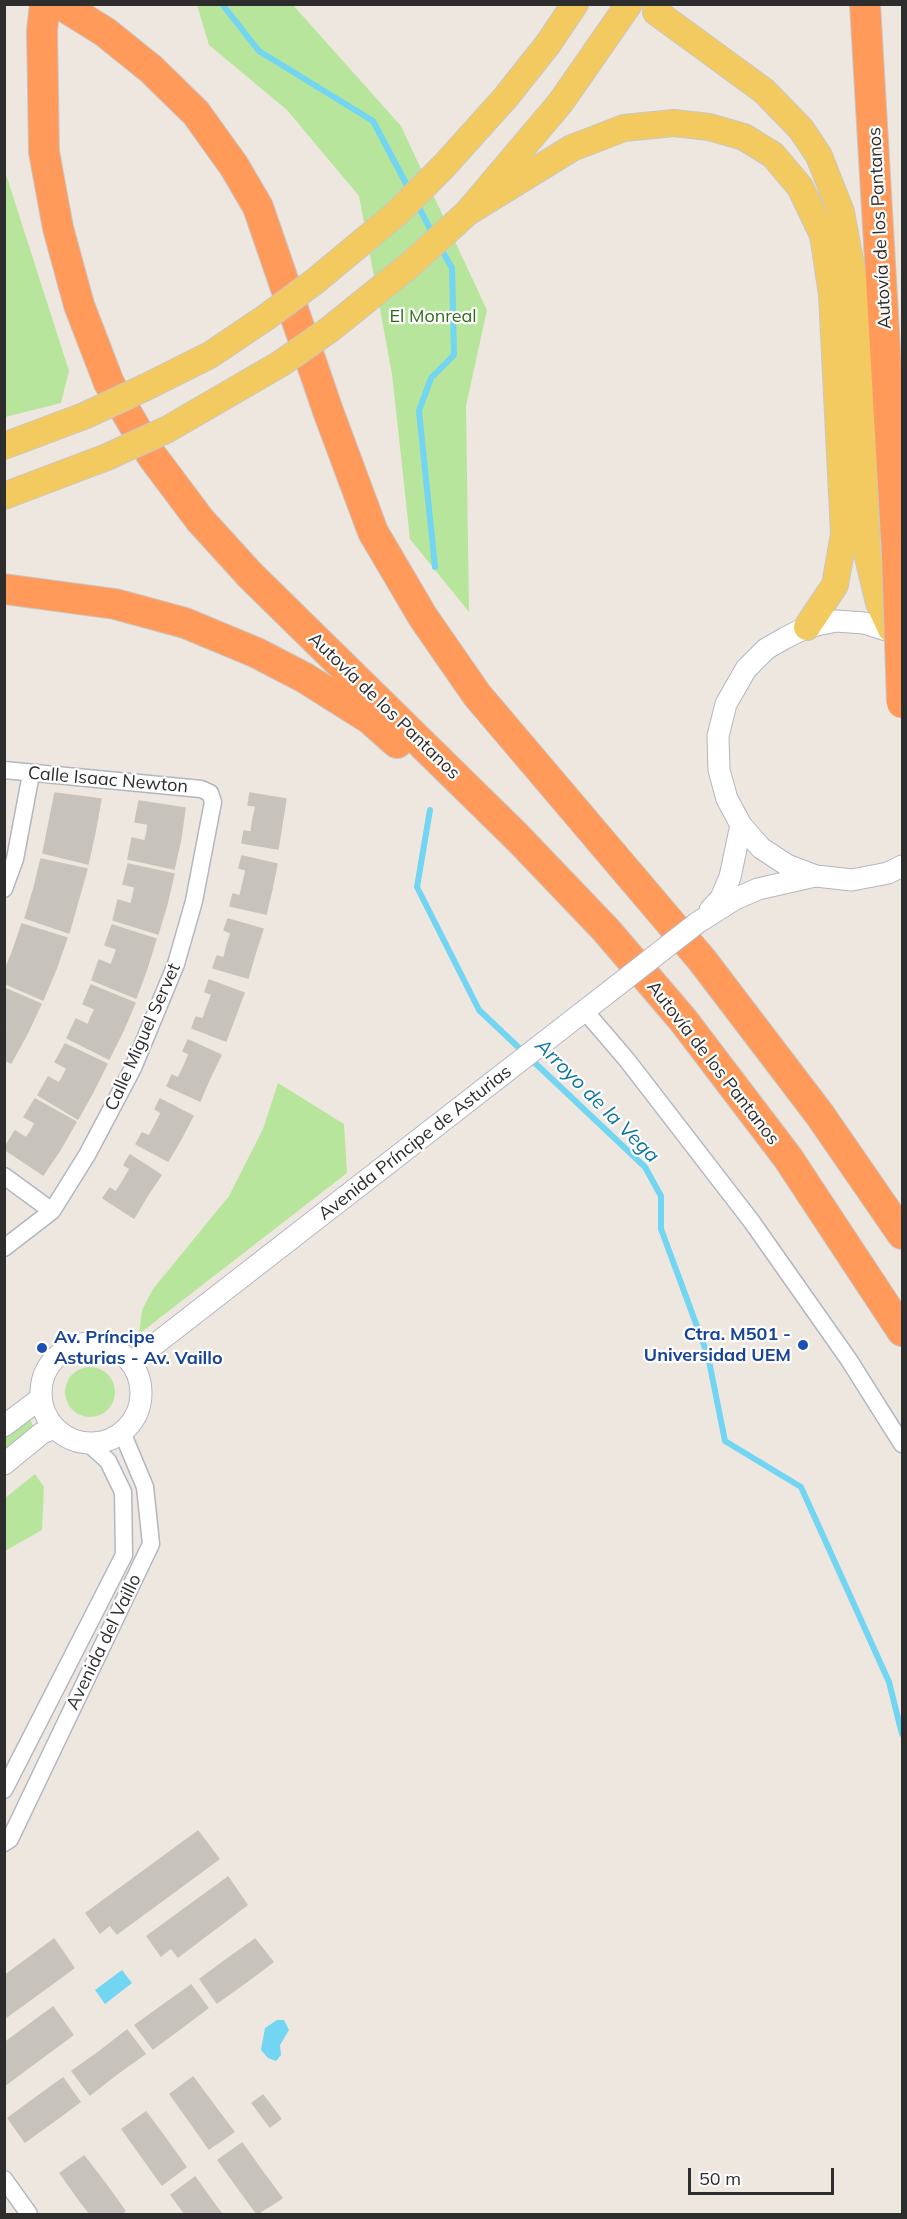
<!DOCTYPE html>
<meta charset="utf-8">
<style>
body{margin:0}
#map{position:relative;width:907px;height:2219px;overflow:hidden;background:#eee7df;font-family:Mulish,sans-serif}
canvas{display:block}
.frame{position:absolute;inset:0;border:6px solid #2d2d2d;pointer-events:none}
.scale{position:absolute;left:688px;top:2168px;width:146px;height:27px;box-sizing:border-box;border:3px solid #2d2d2d;border-top:0;padding-left:8px;font-size:18px;line-height:21px;white-space:nowrap;color:#2d2d2d;-webkit-text-stroke:4px #fff;paint-order:stroke}
</style>
<div id="map">
<canvas width="907" height="2219"></canvas>
<div class="frame"></div>
<div class="scale">50 m</div>
</div>
<script>
const ctx = document.querySelector('canvas').getContext('2d');
ctx.lineJoin = 'round';
function paint(path, color) {
  ctx.fillStyle = color;
  ctx.fill(path, 'evenodd');
}
function shape(rows) {
  const path = new Path2D();
  for (const r of rows) {
    if (r.length === 3) {
      path.moveTo(r[0] + r[2], r[1]);
      path.arc(r[0], r[1], r[2], 0, 2 * Math.PI);
      continue;
    }
    path.moveTo(r[0], r[1]);
    for (let i = 2; i < r.length; i += 2) path.lineTo(r[i], r[i + 1]);
  }
  return path;
}
function trace(path, color, width, dash) {
  ctx.strokeStyle = color;
  ctx.lineWidth = width;
  ctx.lineCap = dash ? 'butt' : 'round';
  ctx.setLineDash(dash || []);
  ctx.stroke(path);
}
function drawText(font, color, halo, rows, align = 'center') {
  ctx.font = font + ' Mulish,sans-serif';
  ctx.lineWidth = 4.5;
  ctx.setLineDash([]);
  ctx.textBaseline = 'middle';
  ctx.strokeStyle = halo;
  ctx.fillStyle = color;
  for (const [text, x, y, turn = 0] of rows) {
    ctx.save();
    ctx.translate(x, y);
    ctx.rotate((+turn || 0) * Math.PI / 180);
    ctx.textAlign = isNaN(turn) ? turn : align;
    if (halo) ctx.strokeText(text, 0, 0);
    ctx.fillText(text, 0, 0);
    ctx.restore();
  }
}
const green = shape([
 [197,5,293,5,401,126,487,310,466,406,469,612,410,539,392,374,359,196,287,110,209,45],
 [4,168,69,371,61,403,5,417],
 [278,1083,344,1124,347,1173,139,1334,142,1310,153,1289,229,1196,263,1129],
 [90,1392,25],
 [29,1418,35,1429,5,1453,5,1437],
 [35,1474,44,1487,42,1530,5,1551,5,1498]
]);
const water = shape([
 [122,1970,132,1983,105,2004,95,1990],
 [277,2020,284,2020,289,2030,280,2045,281,2055,276,2061,268,2058,261,2050,265,2028]
]);
const stream = shape([
 [222,4,259,51,373,121,410,191],
 [416,202,434,236],
 [435,567,419,411,431,378,454,355,452,268,440,247],
 [430,810,417,887,479,1010,645,1167,661,1196,661,1229,708,1356,725,1441,801,1487,889,1682,902,1734]
]);
const building = shape([
 [55,793,101,799,95,832,49,823,55,793],
 [250,793,286,799,282,824,253,819,256,806,248,805,250,793],
 [139,801,185,808,181,838,147,832,148,824,135,822,139,801],
 [253,819,282,824,278,849,242,843,244,831,251,832,253,819],
 [49,823,95,832,88,864,43,853,49,823],
 [147,832,181,838,174,869,128,859,132,838,145,841,147,832],
 [242,856,277,864,272,889,243,883,246,870,239,868,242,856],
 [41,859,87,869,78,901,34,888,41,859],
 [128,864,174,874,167,904,133,896,135,887,123,884,128,864],
 [243,883,272,889,266,914,230,906,233,894,240,896,243,883],
 [34,888,78,901,69,933,25,918,34,888],
 [133,896,167,904,158,934,113,920,118,900,131,904,133,896],
 [228,919,263,929,255,954,227,945,231,933,224,930,228,919],
 [22,924,67,938,56,969,12,953,22,924],
 [112,925,156,939,147,968,114,957,117,949,105,945,112,925],
 [227,945,255,954,248,978,213,968,217,956,224,958,227,945],
 [12,953,56,969,43,1000,4,983,4,972,12,953],
 [114,957,147,968,136,998,92,980,99,960,111,965,114,957],
 [209,980,244,993,235,1017,207,1007,212,994,205,992,209,980],
 [91,985,135,1003,123,1031,91,1017,95,1009,83,1004,91,985],
 [4,988,41,1004,27,1034,4,1023,4,988],
 [207,1007,235,1017,226,1041,192,1028,196,1017,203,1019,207,1007],
 [91,1017,123,1031,109,1059,67,1038,76,1019,88,1025,91,1017],
 [4,1023,27,1034,11,1063,4,1060,4,1023],
 [188,1040,221,1055,210,1078,184,1066,189,1054,183,1051,188,1040],
 [65,1044,107,1064,93,1092,63,1076,67,1068,55,1062,65,1044],
 [184,1066,210,1078,200,1101,167,1086,172,1075,178,1078,184,1066],
 [63,1076,93,1092,78,1119,38,1095,48,1077,59,1083,63,1076],
 [35,1099,76,1122,60,1150,31,1131,35,1123,24,1117,35,1099],
 [160,1099,193,1116,181,1139,155,1125,161,1113,155,1109,160,1099],
 [155,1125,181,1139,168,1161,136,1144,142,1133,149,1136,155,1125],
 [15,1131,26,1138,31,1131,60,1150,43,1175,4,1149,15,1131],
 [130,1155,161,1175,147,1196,123,1181,130,1169,124,1165,130,1155],
 [123,1181,147,1196,134,1218,103,1198,110,1188,116,1192,123,1181],
 [198,1831,219,1859,117,1934,110,1925,100,1933,86,1913,198,1831],
 [228,1877,247,1905,178,1957,171,1948,161,1956,147,1936,228,1877],
 [54,1939,74,1968,4,2019,4,1976,54,1939],
 [255,1939,273,1962,245,1983,227,1959,255,1939],
 [227,1959,245,1983,217,2003,200,1979,227,1959],
 [191,1985,208,2008,180,2029,163,2005,191,1985],
 [163,2005,180,2029,153,2049,135,2025,163,2005],
 [53,2007,73,2035,4,2086,4,2043,53,2007],
 [127,2030,145,2054,117,2074,100,2051,127,2030],
 [100,2051,117,2074,90,2095,72,2071,100,2051],
 [193,2077,213,2104,190,2122,170,2094,193,2077],
 [63,2078,80,2102,53,2122,35,2098,63,2078],
 [263,2095,281,2119,270,2127,252,2103,263,2095],
 [35,2098,53,2122,25,2142,8,2118,35,2098],
 [213,2104,234,2132,209,2149,190,2122,213,2104],
 [146,2112,166,2139,142,2157,122,2129,146,2112],
 [166,2139,186,2167,162,2185,142,2157,166,2139],
 [242,2143,262,2171,238,2188,218,2160,242,2143],
 [84,2156,105,2183,80,2201,60,2173,84,2156],
 [262,2171,282,2198,257,2214,238,2188,262,2171],
 [195,2177,215,2205,202,2214,185,2214,171,2195,195,2177],
 [105,2183,125,2211,120,2214,90,2214,80,2201,105,2183],
 [215,2205,222,2214,202,2214,215,2205]
]);
const minor = shape([
 [4,770,201,789,210,793,213,802,194,901,176,964,133,1068,87,1155,52,1211,4,1248],
 [4,889,15,859,31,774],
 [585,1011,627,1060,752,1222,849,1360,902,1444],
 [4,1176,52,1211],
 [4,1790,124,1555,123,1492,108,1461,88,1443],
 [4,1843,10,1839,151,1544,145,1487,122,1432],
 [4,2179,29,2214]
]);
const tertiary = shape([
 [902,635,864,623,836,621,807,627,785,638,766,649,746,669,726,704,718,736,719,770,727,799,741,825,761,848,787,865,816,876,852,880,888,873,902,866],
 [710,910,721,898,730,877,741,825],
 [697,923,735,899,758,889,815,876],
 [91,1393,50],
 [131,1363,610,991],
 [4,1426,41,1398],
 [4,1464,42,1433,55,1428]
]);
const primary = shape([
 [656,12,764,91,801,129,819,156,841,212,856,292,867,553,879,603,891,629],
 [468,212,572,148,624,128,674,123,709,127,744,137,773,155,800,187,823,235,832,295,844,534,835,585,807,627],
 [314,282,396,214,444,166,506,97,548,44,575,4],
 [329,330,411,264,468,212,561,102,629,4],
 [146,387,210,355,265,318],
 [168,429,280,364],
 [4,446,84,416],
 [4,496,107,457]
]);
const motorway = shape([
 [45,4,42,30,44,152,58,228,79,305,109,383,152,456,200,520,250,575,518,838,606,930,683,1020,788,1158,902,1331],
 [60,4,105,32,151,69,196,113,234,166,258,207,328,411,373,532,423,617,477,695,702,960,820,1115,902,1234],
 [865,4,897,554],
 [4,589,115,604,185,623,257,653,305,678,370,719,397,743]
]);
const tertiaryBridge = shape([
 [610,991,697,923]
]);
const primaryBridge = shape([
 [265,318,314,282],
 [280,364,329,330],
 [84,416,146,387],
 [107,457,168,429]
]);
const motorwayBridge = shape([
 [897,554,902,703]
]);
const markers = [
 [803,1345,6,"#1a4fb4"],
 [42,1348,6,"#1a4fb4"]
];
const streetNames = [
 ["Autovía de los Pantanos",880,228,-93],
 ["Autovía de los Pantanos",384,706,44],
 ["Calle Isaac Newton",108,780,5],
 ["Calle Miguel Servet",143,1037,-66],
 ["Autovía de los Pantanos",713,1063,52],
 ["Avenida Príncipe de Asturias",415,1143,-38],
 ["Avenida del Vaillo",104,1642,-64]
];
const parkNames = [
 ["El Monreal",433,317]
];
const transitNames = [
 ["Ctra. M501 -",791,1335],
 ["Universidad UEM",791,1356],
 ["Av. Príncipe",54,1338,"left"],
 ["Asturias - Av. Vaillo",54,1359,"left"]
];
const waterNames = [
 ["Arroyo de la Vega",597,1101,45]
];
paint(green, '#b8e59c');
paint(water, '#72d5f1');
trace(stream, '#72d5f1', 6);
paint(building, '#c7c2bb');
trace(building, '#cac3b9', 1.5);
trace(minor, '#b3b6c0', 19);
trace(tertiary, '#b3b6c0', 23);
trace(primary, '#c8c8c8', 28);
trace(motorway, '#c8c8c8', 32);
trace(minor, '#fff', 16);
trace(tertiary, '#fff', 21);
trace(primary, '#f3ca60', 26);
trace(motorway, '#ff9a5a', 30);
trace(tertiaryBridge, '#b3b6c0', 23, []);
trace(primaryBridge, '#c8c8c8', 28, []);
trace(motorwayBridge, '#c8c8c8', 32, []);
trace(tertiaryBridge, '#fff', 21);
trace(primaryBridge, '#f3ca60', 26);
trace(motorwayBridge, '#ff9a5a', 30);
for (const [x, y, r, color] of markers) {
  const dot = new Path2D();
  dot.arc(x, y, r, 0, 2 * Math.PI);
  ctx.fillStyle = color;
  ctx.fill(dot);
  trace(dot, '#fff', 2);
}
drawText('18px', '#2d2d2d', '#fff', streetNames);
drawText('18px', '#2f6d1a', '#fff', parkNames);
drawText('bold 18px', '#164399', '#fff', transitNames, 'right');
drawText('italic 20px', '#0b75a2', '#fff', waterNames);
</script>
